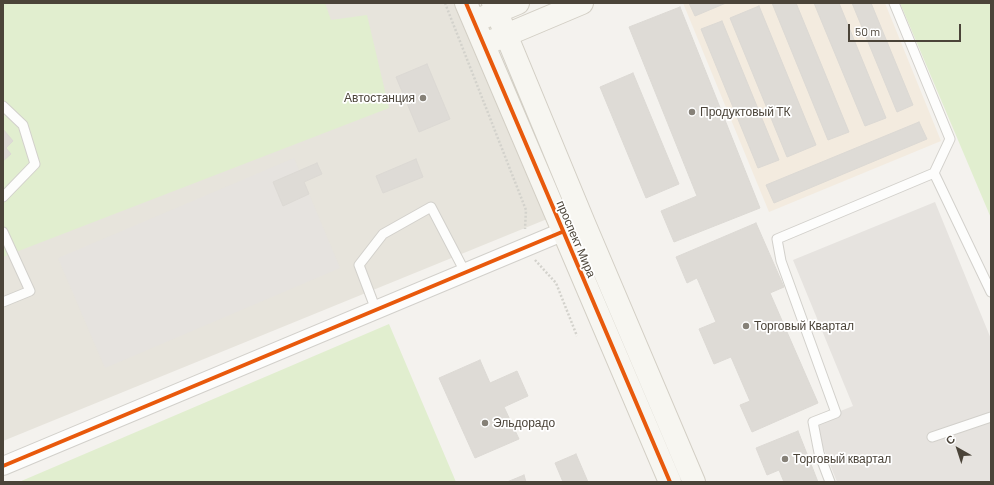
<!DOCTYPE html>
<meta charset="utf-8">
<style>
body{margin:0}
#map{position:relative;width:994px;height:485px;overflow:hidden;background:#f4f2ee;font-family:Barlow,sans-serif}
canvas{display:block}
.frame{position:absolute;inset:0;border:4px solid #4b4439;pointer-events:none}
.north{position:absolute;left:938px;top:429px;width:40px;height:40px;-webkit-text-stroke:3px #fff;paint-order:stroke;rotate:321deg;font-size:11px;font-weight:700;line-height:16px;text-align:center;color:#4b4439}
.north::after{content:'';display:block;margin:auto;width:14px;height:18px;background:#4b4439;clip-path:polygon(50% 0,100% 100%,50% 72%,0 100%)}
.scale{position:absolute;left:848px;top:24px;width:113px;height:18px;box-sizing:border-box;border:2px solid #4b4439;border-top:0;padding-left:5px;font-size:12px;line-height:14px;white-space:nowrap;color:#4b4439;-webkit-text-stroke:3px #fff;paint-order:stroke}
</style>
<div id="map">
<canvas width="994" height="485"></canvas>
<div class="frame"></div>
<div class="north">С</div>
<div class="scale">50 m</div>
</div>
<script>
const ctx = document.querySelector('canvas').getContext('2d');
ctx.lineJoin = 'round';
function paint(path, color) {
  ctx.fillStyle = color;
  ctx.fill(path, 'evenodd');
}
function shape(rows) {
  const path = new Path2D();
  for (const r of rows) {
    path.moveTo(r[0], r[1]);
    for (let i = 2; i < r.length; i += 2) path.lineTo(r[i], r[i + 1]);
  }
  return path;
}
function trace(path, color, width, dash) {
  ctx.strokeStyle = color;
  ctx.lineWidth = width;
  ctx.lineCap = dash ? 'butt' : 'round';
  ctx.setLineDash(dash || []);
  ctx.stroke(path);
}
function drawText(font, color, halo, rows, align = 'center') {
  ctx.font = font + ' Barlow,sans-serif';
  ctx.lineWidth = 3.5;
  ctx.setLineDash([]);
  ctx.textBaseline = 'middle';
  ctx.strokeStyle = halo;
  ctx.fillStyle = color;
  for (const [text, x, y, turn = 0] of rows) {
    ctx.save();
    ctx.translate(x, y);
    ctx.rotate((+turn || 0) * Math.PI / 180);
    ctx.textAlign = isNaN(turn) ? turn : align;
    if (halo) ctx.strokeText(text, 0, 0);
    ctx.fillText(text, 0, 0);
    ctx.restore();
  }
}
const residential = shape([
 [3,3,463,3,552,217,3,441]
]);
const commercial = shape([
 [683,3,885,3,941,141,769,212]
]);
const green = shape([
 [3,3,325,3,331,20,367,15,389,108,3,257],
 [900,3,991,3,991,218],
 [389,324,456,482,19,482]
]);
const parking = shape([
 [294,158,340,268,105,368,58,258],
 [935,202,991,339,991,482,837,482,813,422,853,406,793,260]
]);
const building = shape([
 [689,3,726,3,695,16,689,3],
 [772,3,796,3,849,132,828,140,772,3],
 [814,3,839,3,886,118,865,126,814,3],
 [852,3,871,3,913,105,897,112,852,3],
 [759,6,816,145,787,157,730,18,759,6],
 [680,7,760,208,674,242,661,211,697,196,629,27,680,7],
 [722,21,779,160,758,168,701,29,722,21],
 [427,64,450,119,419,132,396,77,427,64],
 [633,73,679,184,646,198,600,87,633,73],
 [919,122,927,139,774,203,766,185,919,122],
 [3,129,13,141,6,148,11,154,3,161,3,129],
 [416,159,423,177,383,193,376,176,416,159],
 [317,163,322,174,304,182,309,194,283,206,273,182,317,163],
 [756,223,784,287,770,293,818,403,752,432,740,405,750,401,731,357,714,364,699,329,716,322,697,278,687,283,676,257,756,223],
 [480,360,490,383,517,371,528,396,504,407,519,439,475,458,439,378,480,360],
 [798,431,818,482,784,482,779,470,767,475,756,448,798,431],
 [576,454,588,482,563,482,555,463,576,454],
 [524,475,526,482,507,482,524,475]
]);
const path = shape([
 [445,3,526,210,525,229],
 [535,260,556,283,577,336]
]);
const lane = shape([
 [3,106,23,125,35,164,3,197],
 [934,173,991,292],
 [3,232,30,291,3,302],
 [376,310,359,265,383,234,431,207,465,272],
 [932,437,991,417],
 [830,482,819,453,813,422,836,413,781,261,777,239,934,173,950,139,894,3]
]);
const street = shape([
 [3,466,562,232]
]);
const secondary = shape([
 [466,3,670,482],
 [493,3,584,223,694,482],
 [482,18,518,3],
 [492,41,582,3]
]);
const cycleway = shape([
 [466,3,670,482],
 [3,466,562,232]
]);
const markers = [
 [423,98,4,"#868178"],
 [692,112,4,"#868178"],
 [746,326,4,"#868178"],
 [485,423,4,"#868178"],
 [785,459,4,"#868178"]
];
const poiNames = [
 ["Автостанция",415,98,"right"],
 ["Продуктовый ТК",700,112],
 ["Торговый Квартал",754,326],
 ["Эльдорадо",493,423],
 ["Торговый квартал",793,459]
];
const streetNames = [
 ["проспект Мира",576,239,67]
];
paint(residential, '#e7e4dc');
paint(commercial, '#f3ebdf');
paint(green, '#e1eecf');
paint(parking, '#e6e3df');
paint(building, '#dedbd6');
trace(building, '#dcd9d4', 1);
trace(lane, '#d2d0cb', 11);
trace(street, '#d2d0cb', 20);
trace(secondary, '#d3cfc5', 24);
trace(path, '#d3d2cc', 2.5, [2, 2]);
trace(lane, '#fdfdfc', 9);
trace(street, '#fdfdfc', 18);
trace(secondary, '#f7f6f1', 22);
trace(cycleway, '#e8590c', 4);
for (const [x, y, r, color] of markers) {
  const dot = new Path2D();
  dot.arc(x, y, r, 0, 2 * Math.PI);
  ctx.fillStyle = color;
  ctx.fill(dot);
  trace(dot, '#fff', 1.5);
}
drawText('12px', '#4b4439', '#fff', poiNames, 'left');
drawText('12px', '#4b4439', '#fff', streetNames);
</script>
